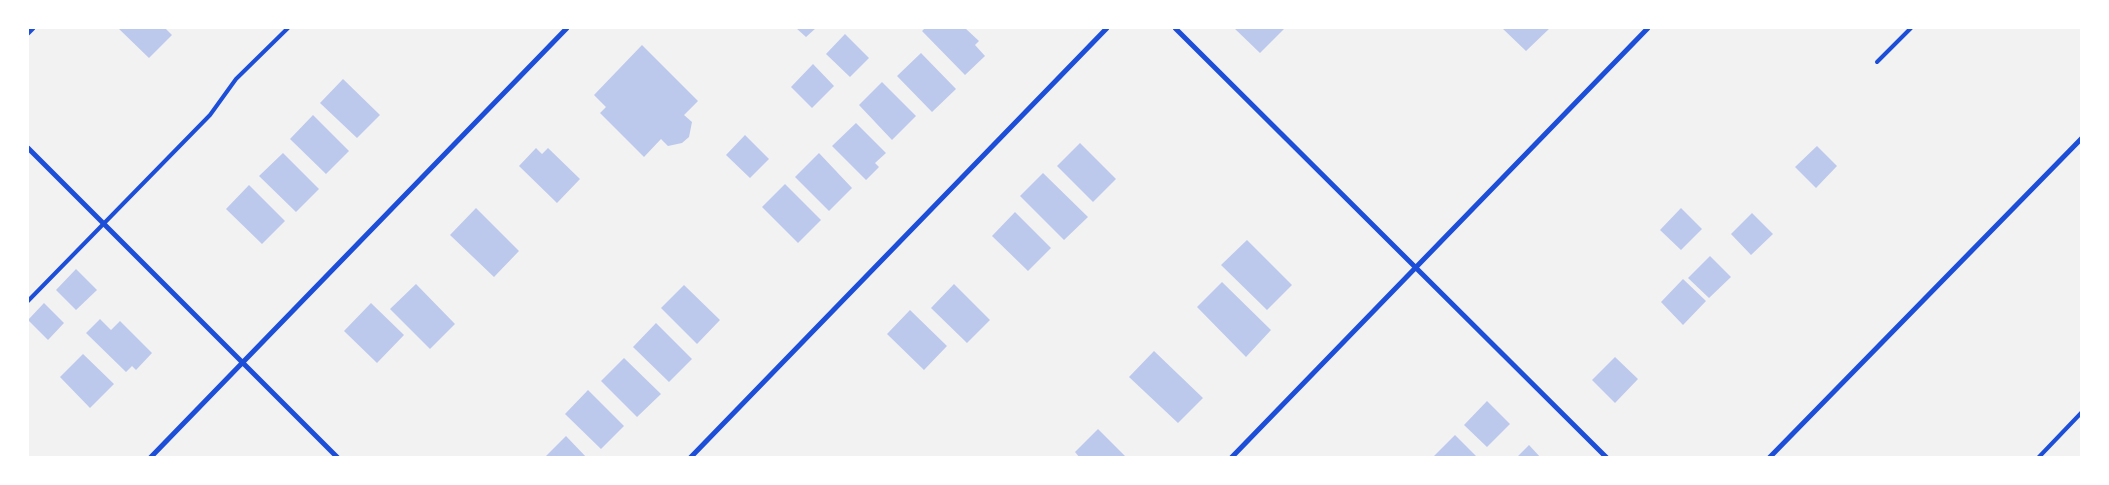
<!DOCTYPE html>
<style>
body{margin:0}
#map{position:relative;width:2109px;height:485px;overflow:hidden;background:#f2f2f2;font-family:Lato,sans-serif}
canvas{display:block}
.frame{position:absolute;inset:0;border:29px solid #fff;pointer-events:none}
</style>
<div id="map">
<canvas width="2109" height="485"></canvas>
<div class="frame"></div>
</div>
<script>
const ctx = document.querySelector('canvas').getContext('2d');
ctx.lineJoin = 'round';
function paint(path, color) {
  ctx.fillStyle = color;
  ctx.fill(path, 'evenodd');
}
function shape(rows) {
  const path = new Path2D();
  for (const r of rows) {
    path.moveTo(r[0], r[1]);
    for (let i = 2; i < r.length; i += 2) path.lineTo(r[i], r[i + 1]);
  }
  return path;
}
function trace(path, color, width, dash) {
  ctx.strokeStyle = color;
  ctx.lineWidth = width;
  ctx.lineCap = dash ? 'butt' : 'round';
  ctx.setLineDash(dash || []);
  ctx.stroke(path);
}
const building = shape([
 [118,28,165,28,172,35,149,58],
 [796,28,816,28,806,37],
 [925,28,965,28,979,41,975,45,985,56,965,75,922,31],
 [1234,28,1285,28,1260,53],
 [1502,28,1550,28,1526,51],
 [845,34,869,58,850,77,826,54],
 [642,45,698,101,684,115,692,122,689,137,682,143,668,146,661,139,644,157,600,113,606,107,594,95],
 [921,53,956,89,932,112,897,76],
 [813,64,834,86,812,108,791,87],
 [343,79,380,115,357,138,320,103],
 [882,82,916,116,892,140,859,105],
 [313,115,349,151,326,174,290,139],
 [856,123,886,153,875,163,879,167,866,180,832,146],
 [745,135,769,159,750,178,726,155],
 [1080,143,1116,179,1093,202,1057,166],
 [1817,146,1837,166,1816,188,1795,167],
 [536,148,542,154,548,148,580,179,557,203,519,166],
 [283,153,319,189,296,212,259,176],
 [819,153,852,188,829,211,795,177],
 [1043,173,1088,217,1064,240,1020,196],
 [785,184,821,220,798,243,762,207],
 [249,185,285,221,262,244,226,209],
 [476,208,519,251,494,277,450,235],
 [1681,208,1702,229,1681,250,1660,230],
 [1015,212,1051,248,1028,271,992,236],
 [1752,213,1773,234,1751,255,1731,234],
 [1247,240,1292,285,1267,310,1221,265],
 [1710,256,1731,277,1709,298,1688,278],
 [76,269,97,290,76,310,56,290],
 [1683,279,1706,301,1683,325,1661,302],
 [1222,282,1271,330,1246,357,1197,307],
 [416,284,455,324,430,349,390,309],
 [954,284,990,320,967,343,931,308],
 [684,285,720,320,697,344,661,308],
 [44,303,64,323,48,340,28,320],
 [371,303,404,335,377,363,344,331],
 [910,310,947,346,924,370,887,334],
 [100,319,111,330,120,321,152,353,136,370,132,366,126,372,86,333],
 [656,323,692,359,669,382,633,347],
 [1154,351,1203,398,1178,423,1129,377],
 [83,354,114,384,90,408,60,377],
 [1615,357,1638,379,1615,403,1592,380],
 [624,358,661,394,637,417,601,381],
 [588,390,624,426,601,449,565,414],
 [1487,401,1510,424,1487,447,1464,425],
 [1098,429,1127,458,1080,458,1075,452],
 [1455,435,1478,458,1432,458],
 [566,436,587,458,544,458],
 [1529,445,1541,458,1516,458]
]);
const service = shape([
 [1877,62,1911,28],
 [28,301,210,115,236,79,288,28],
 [2038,458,2082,412]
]);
const minor = shape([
 [1175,28,1607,458],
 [28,33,33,28],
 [28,148,338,458],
 [150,458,567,28],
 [690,458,1107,28],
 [1231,458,1648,28],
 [1769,458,2082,138]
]);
paint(building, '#bdc9ec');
trace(service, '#1d4ed8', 4);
trace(minor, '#1d4ed8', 5);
</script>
